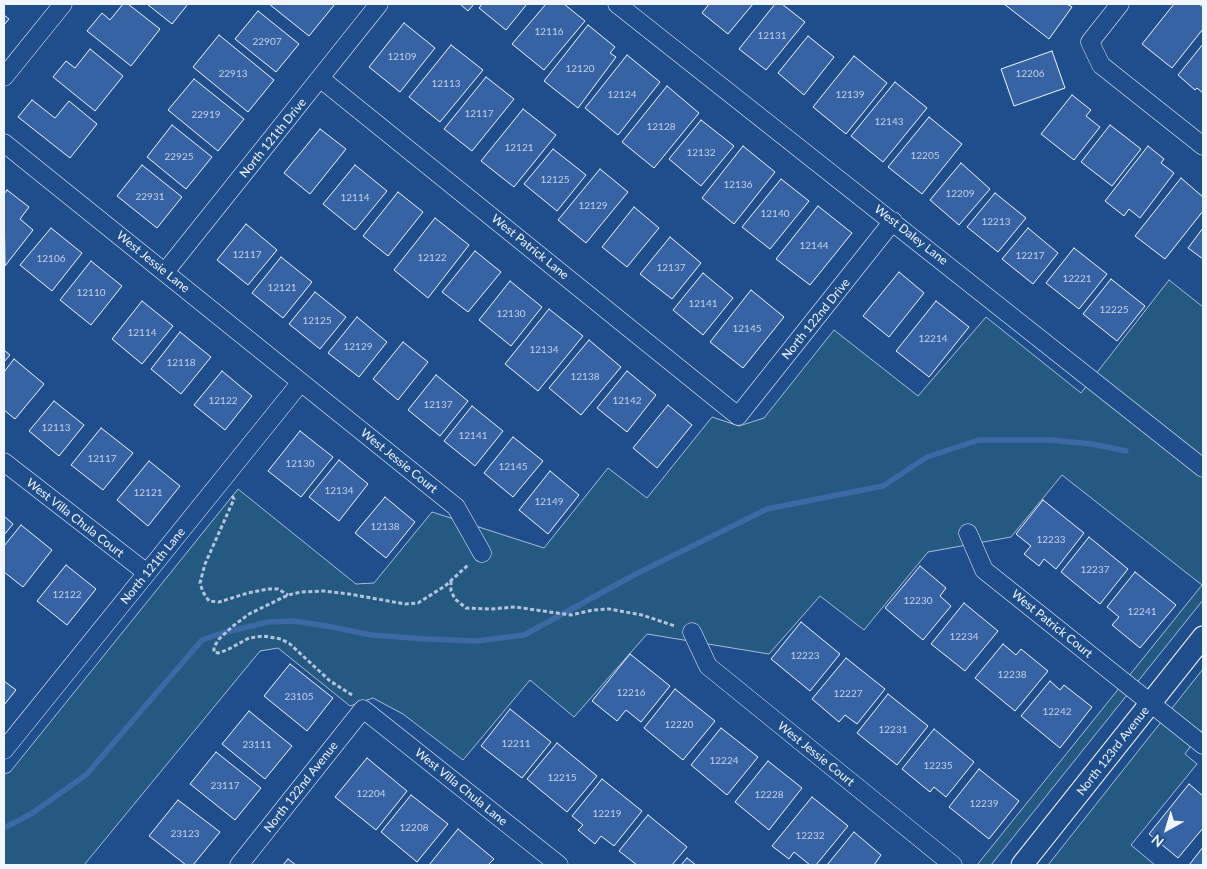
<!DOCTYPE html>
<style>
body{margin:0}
#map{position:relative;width:1207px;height:869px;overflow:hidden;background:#1f4e8c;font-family:Lato,sans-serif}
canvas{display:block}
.frame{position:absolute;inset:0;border:5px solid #f2f6ff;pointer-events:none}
.north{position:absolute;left:1142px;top:804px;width:50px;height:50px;-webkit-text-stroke:4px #1f4e8c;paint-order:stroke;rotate:219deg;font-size:14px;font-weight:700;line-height:20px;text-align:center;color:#f2f6ff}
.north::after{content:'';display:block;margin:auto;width:18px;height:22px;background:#f2f6ff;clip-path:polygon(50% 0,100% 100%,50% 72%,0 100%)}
</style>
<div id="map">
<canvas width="1207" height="869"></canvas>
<div class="frame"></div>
<div class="north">N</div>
</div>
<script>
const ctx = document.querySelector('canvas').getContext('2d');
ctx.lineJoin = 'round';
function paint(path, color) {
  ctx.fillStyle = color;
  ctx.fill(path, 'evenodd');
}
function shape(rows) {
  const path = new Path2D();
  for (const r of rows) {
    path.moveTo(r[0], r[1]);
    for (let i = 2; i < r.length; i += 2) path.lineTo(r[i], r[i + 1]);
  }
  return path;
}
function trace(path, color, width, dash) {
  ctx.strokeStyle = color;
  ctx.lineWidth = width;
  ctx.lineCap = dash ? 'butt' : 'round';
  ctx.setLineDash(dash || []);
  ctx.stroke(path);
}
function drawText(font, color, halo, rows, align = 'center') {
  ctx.font = font + ' Lato,sans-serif';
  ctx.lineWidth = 4;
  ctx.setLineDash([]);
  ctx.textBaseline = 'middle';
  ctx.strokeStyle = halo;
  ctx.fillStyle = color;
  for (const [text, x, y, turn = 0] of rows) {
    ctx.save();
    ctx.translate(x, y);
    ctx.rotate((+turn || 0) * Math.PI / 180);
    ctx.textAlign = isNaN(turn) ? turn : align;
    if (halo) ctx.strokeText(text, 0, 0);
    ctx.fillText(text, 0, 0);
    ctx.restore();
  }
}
const green = shape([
 [1169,280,1203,307,1203,600,991,865,977,865,1202,585,1062,475,1011,537,928,552,864,630,820,596,769,654,647,634,574,717,530,680,463,760,403,714,373,698,350,706,278,648,260,651,84,865,4,865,4,774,10,772,238,489,356,584,374,583,432,512,544,548,608,468,647,498,712,417,739,426,764,418,834,330,918,396,986,317,1081,393,1169,280],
 [1203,669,1203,729,1185,754,1197,764,1131,845,1155,865,1048,865,1203,669]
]);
const stream = shape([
 [4,828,31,814,87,774,202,640,222,633,268,622,293,621,327,626,371,635,426,639,477,641,524,635,636,574,767,509,883,486,927,457,979,440,1050,440,1092,444,1126,451]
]);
const building = shape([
 [123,4,128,4,160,29,131,66,87,31,102,13,110,20,123,4],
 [147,4,188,4,172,24,147,4],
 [269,4,335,4,309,36,269,4],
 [460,4,474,4,468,11,460,4],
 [482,4,527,4,506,30,479,8,482,4],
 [546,4,564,4,585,21,544,70,512,44,546,4],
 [709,4,753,4,728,34,702,13,709,4],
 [775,4,782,4,805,22,766,70,739,49,775,4],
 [1004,4,1067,4,1072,7,1049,39,1004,4],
 [1174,4,1199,4,1203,7,1203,29,1172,68,1142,44,1174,4],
 [258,11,299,44,276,72,235,39,258,11],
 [4,15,9,19,4,25,4,15],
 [404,23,435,48,400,92,369,67,404,23],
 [588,25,615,47,610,53,616,57,578,108,544,81,588,25],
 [219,35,274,80,248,112,193,67,219,35],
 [808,36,834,57,804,95,778,73,808,36],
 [1203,44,1203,93,1197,88,1195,90,1178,75,1203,44],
 [451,45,483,70,440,122,409,97,451,45],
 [90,49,123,76,95,111,53,77,66,61,75,68,90,49],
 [1052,51,1065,88,1014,106,1001,69,1052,51],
 [627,55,660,82,618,135,585,108,627,55],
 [854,56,887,83,846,134,813,107,854,56],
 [486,77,514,99,472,151,444,129,486,77],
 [194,79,244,119,218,151,168,110,194,79],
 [895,82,927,108,883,162,851,136,895,82],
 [667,86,699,113,654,168,622,142,667,86],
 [1072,95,1091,110,1086,116,1100,127,1074,160,1041,134,1072,95],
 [32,100,55,118,69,101,97,124,70,158,18,117,32,100],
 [523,109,556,135,514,187,481,161,523,109],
 [929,117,962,144,922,194,888,167,929,117],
 [701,120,734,146,701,186,669,159,701,120],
 [172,125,212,157,186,189,147,157,172,125],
 [1110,125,1141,149,1112,186,1081,162,1110,125],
 [320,129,346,149,310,194,284,173,320,129],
 [743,146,775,172,734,224,702,198,743,146],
 [1148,146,1164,159,1161,163,1174,173,1140,218,1129,209,1124,216,1105,201,1148,146],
 [553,149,586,175,557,211,524,184,553,149],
 [961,163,990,189,959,225,930,200,961,163],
 [142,165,182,197,157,228,117,196,142,165],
 [355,165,387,191,355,230,323,204,355,165],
 [600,169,628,192,586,243,558,220,600,169],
 [1181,178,1203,197,1203,211,1165,259,1135,236,1181,178],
 [781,179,809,201,770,249,742,227,781,179],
 [7,190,29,207,20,219,33,230,5,266,4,194,7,190],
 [398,192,423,212,388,256,363,236,398,192],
 [995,193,1026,218,998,252,967,227,995,193],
 [818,206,852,233,810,285,776,259,818,206],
 [634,207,659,228,627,267,602,247,634,207],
 [435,218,469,245,428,298,394,270,435,218],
 [246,224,277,250,248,285,217,260,246,224],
 [51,228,82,253,52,291,20,265,51,228],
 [1028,228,1058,253,1033,284,1002,259,1028,228],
 [1203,228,1203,259,1188,248,1203,228],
 [670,237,701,263,672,299,640,274,670,237],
 [1074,248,1107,274,1079,309,1046,283,1074,248],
 [475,251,501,272,468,312,442,292,475,251],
 [281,257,312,282,283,318,252,293,281,257],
 [91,261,122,286,91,325,60,300,91,261],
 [899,272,924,293,889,337,863,316,899,272],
 [703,273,733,298,703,335,673,310,703,273],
 [1111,279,1145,306,1117,341,1083,314,1111,279],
 [510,281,542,307,511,346,479,320,510,281],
 [751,290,784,317,743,368,710,342,751,290],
 [315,292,346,317,320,349,289,324,315,292],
 [142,301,173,326,142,364,112,339,142,301],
 [936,301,969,327,929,377,896,351,936,301],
 [549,309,583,336,538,391,505,364,549,309],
 [357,317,387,342,359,377,328,353,357,317],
 [180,332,211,357,181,394,151,369,180,332],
 [589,340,621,367,581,415,549,388,589,340],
 [403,342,428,362,398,400,373,379,403,342],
 [4,350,10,355,4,362,4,350],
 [14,359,44,384,15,419,4,410,4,372,14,359],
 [222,371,252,396,225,430,194,405,222,371],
 [627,371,656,395,627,432,597,408,627,371],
 [436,375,468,401,440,436,408,410,436,375],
 [54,401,84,425,59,456,29,431,54,401],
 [668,405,692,425,657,468,633,448,668,405],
 [472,406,503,431,475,466,444,441,472,406],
 [101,428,133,453,103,490,71,465,101,428],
 [300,431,333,457,301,497,268,471,300,431],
 [513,437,543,461,513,497,484,473,513,437],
 [339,460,368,484,339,521,309,497,339,460],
 [149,461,180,486,148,526,117,500,149,461],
 [550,471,579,495,548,534,519,510,550,471],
 [385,497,415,522,386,558,355,533,385,497],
 [1043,500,1084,533,1056,569,1044,559,1039,566,1024,554,1031,546,1016,534,1043,500],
 [4,516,13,524,4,535,4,516],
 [21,525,52,550,23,587,4,572,4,546,21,525],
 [1089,537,1128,569,1100,604,1061,572,1089,537],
 [66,565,96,589,67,625,37,601,66,565],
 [920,566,946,588,940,596,951,606,923,640,885,608,920,566],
 [1135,572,1176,605,1140,648,1112,625,1119,617,1107,607,1135,572],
 [964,603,998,631,965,671,931,644,964,603],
 [801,622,840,654,810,691,771,659,801,622],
 [1003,644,1016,655,1021,649,1048,671,1015,711,975,678,1003,644],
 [630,654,670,686,641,722,626,710,617,721,592,701,630,654],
 [846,658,885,689,857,724,845,715,839,722,812,699,846,658],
 [290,664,333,698,307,731,264,696,290,664],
 [4,681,16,690,4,705,4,681],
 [1050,681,1060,690,1064,685,1092,707,1060,748,1021,716,1050,681],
 [675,689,715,721,683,760,644,728,675,689],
 [888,694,928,726,897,765,857,733,888,694],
 [510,709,551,742,522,778,481,746,510,709],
 [249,711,292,746,265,779,222,744,249,711],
 [721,728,758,757,727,795,691,765,721,728],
 [934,729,974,762,946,797,934,787,930,792,902,769,934,729],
 [557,743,597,776,567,812,527,779,557,743],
 [216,752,261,788,235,820,190,784,216,752],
 [367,758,407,791,376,830,335,797,367,758],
 [768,761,802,788,769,830,735,802,768,761],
 [979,769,1019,801,989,839,949,807,979,769],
 [602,779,642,811,614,846,601,836,595,844,578,830,583,825,572,816,602,779],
 [1189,784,1203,796,1203,828,1178,858,1149,834,1189,784],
 [411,795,448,824,417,862,381,832,411,795],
 [812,797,848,826,816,865,810,865,794,852,789,859,772,846,812,797],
 [178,800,220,832,193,865,186,865,149,836,178,800],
 [648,815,687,847,672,865,637,865,619,851,648,815],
 [458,829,494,859,488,865,429,865,458,829],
 [854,832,881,855,874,865,827,865,854,832],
 [1203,847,1203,865,1189,865,1203,847],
 [687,858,696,865,681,865,687,858],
 [288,859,296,865,283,865,288,859]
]);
const path = shape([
 [232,496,234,499,205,564,200,583,203,592,209,601,219,602,248,593,268,589,278,589,288,595],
 [451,581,451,591,455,599,466,608,491,609,515,607,571,615,593,610,609,609,642,615,675,626],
 [352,695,330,681,290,644,281,639,263,636,249,638,227,650,218,653,214,652,214,647,219,639,233,626,249,614,288,595,301,592,324,591,349,594,405,604,418,603,445,586,468,565]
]);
const minor = shape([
 [617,4,1203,468],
 [1120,4,1090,42,1101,65,1203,146],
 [4,77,63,4],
 [321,79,738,416,893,221],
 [4,143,456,507,482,553],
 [165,272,379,4],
 [4,462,147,573],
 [968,533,984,570,1203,745],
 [692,632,708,666,953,865],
 [4,750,301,382],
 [239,865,363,709,559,865]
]);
const tertiary = shape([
 [1022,865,1203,637]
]);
const numberNames = [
 ["12116",549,32],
 ["12131",772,36],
 ["22907",267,42],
 ["12109",402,57],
 ["12120",580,69],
 ["22913",233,74],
 ["12206",1030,74],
 ["12113",446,84],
 ["12124",622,95],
 ["12139",850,95],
 ["12117",479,114],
 ["22919",206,115],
 ["12143",889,122],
 ["12128",661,127],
 ["12121",519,148],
 ["12132",701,153],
 ["12205",925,156],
 ["22925",179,157],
 ["12125",555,180],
 ["12136",738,185],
 ["12209",960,194],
 ["22931",150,197],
 ["12114",355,198],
 ["12129",593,206],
 ["12140",775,214],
 ["12213",996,222],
 ["12144",814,246],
 ["12117",247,255],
 ["12217",1030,256],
 ["12122",432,258],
 ["12106",51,259],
 ["12137",671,268],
 ["12221",1077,279],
 ["12121",282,288],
 ["12110",91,293],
 ["12141",703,304],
 ["12225",1114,310],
 ["12130",511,314],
 ["12125",317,321],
 ["12145",747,329],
 ["12114",142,333],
 ["12214",933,339],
 ["12129",358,347],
 ["12134",544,350],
 ["12118",181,363],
 ["12138",585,377],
 ["12122",223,401],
 ["12142",627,401],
 ["12137",438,405],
 ["12113",56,428],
 ["12141",473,436],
 ["12117",102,459],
 ["12130",300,464],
 ["12145",513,467],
 ["12134",339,491],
 ["12121",148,493],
 ["12149",549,502],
 ["12138",385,527],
 ["12233",1051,540],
 ["12237",1095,570],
 ["12122",67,595],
 ["12230",918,601],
 ["12241",1142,612],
 ["12234",964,637],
 ["12223",805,656],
 ["12238",1012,675],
 ["12216",631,693],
 ["12227",848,694],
 ["23105",299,697],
 ["12242",1057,712],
 ["12220",679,725],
 ["12231",893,730],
 ["12211",516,744],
 ["23111",257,745],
 ["12224",724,761],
 ["12235",938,766],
 ["12215",562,778],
 ["23117",225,786],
 ["12204",371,794],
 ["12228",769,795],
 ["12239",984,804],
 ["12219",607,814],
 ["12208",414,828],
 ["23123",185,834],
 ["12232",810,836]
];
const streetNames = [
 ["North 121th Drive",273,138,-51],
 ["West Daley Lane",911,235,38],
 ["West Patrick Lane",530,247,39],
 ["West Jessie Lane",153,262,39],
 ["North 122nd Drive",816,319,-51],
 ["West Jessie Court",399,461,39],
 ["West Villa Chula Court",75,518,38],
 ["North 121th Lane",153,566,-51],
 ["West Patrick Court",1052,624,39],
 ["North 123rd Avenue",1113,751,-52],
 ["West Jessie Court",816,754,39],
 ["North 122nd Avenue",301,787,-52],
 ["West Villa Chula Lane",461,787,39]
];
paint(green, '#245a82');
trace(green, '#a8bbd7', 1);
trace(stream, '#3b69a3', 5.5);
paint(building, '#3563a3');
trace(building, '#f2f6ff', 1);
trace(minor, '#f2f6ff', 19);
trace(tertiary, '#f2f6ff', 23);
trace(path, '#b3c4dc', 3, [4, 2.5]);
trace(minor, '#1f4e8c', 18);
trace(tertiary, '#1f4e8c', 21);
drawText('10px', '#c3d1e8', null, numberNames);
drawText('12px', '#f2f6ff', '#1f4e8c', streetNames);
</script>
